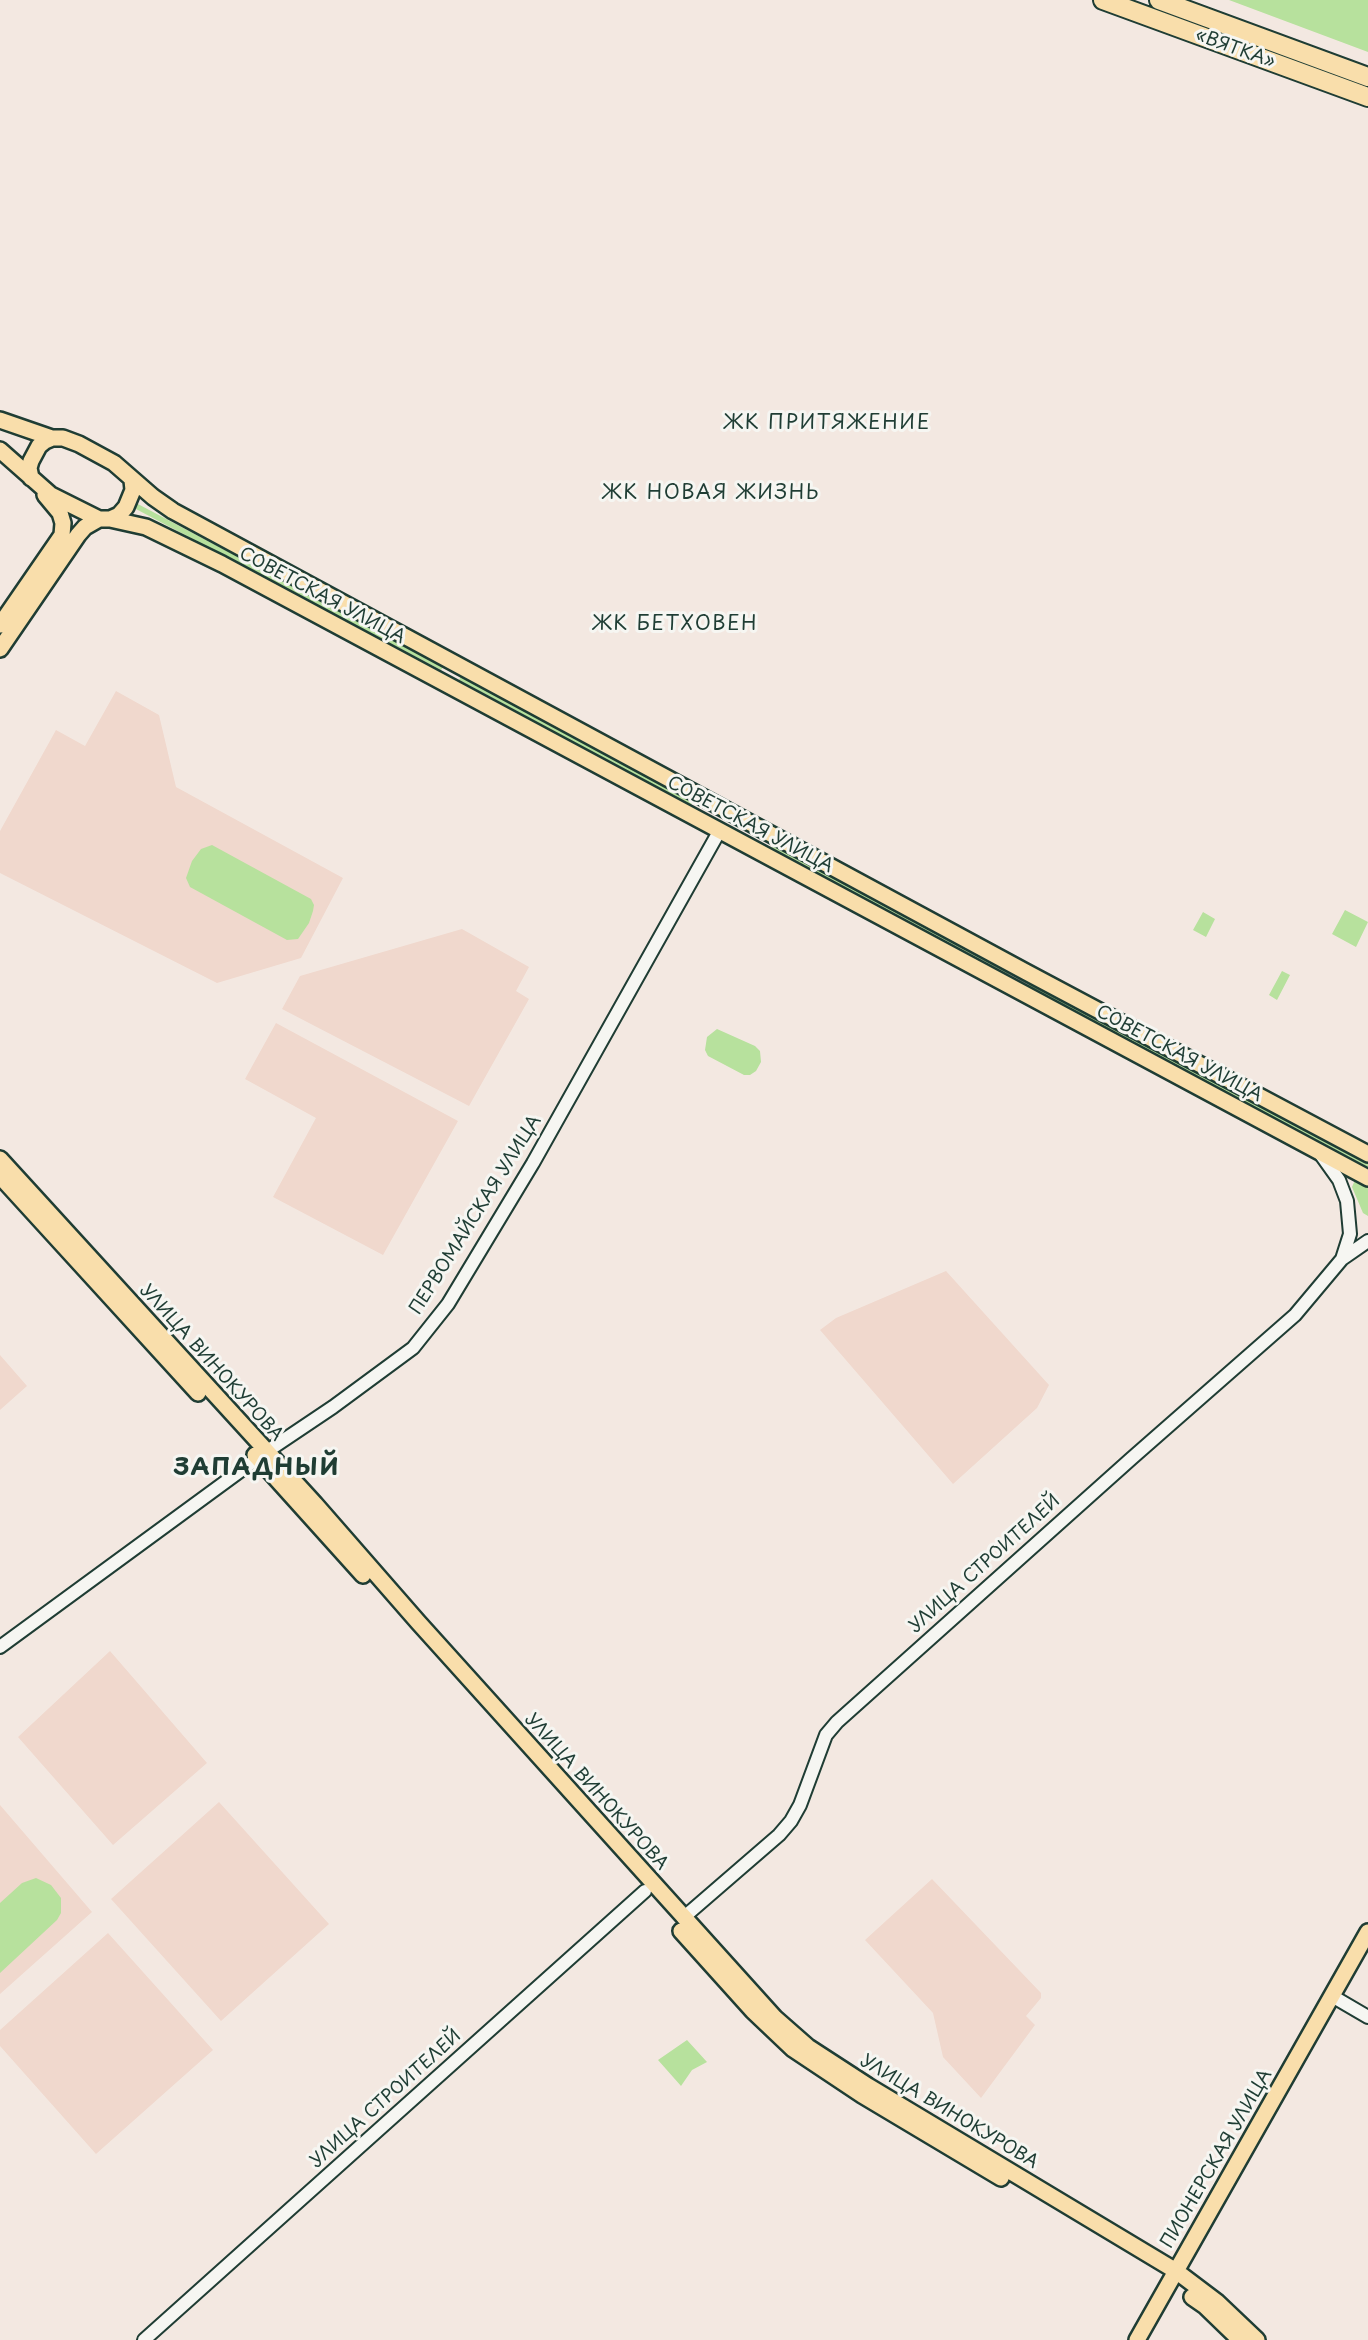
<!DOCTYPE html>
<meta charset="utf-8">
<style>
body{margin:0}
canvas{display:block;background:#f3e8e1}
</style>
<canvas width="1368" height="2340"></canvas>
<script>
const ctx = document.querySelector('canvas').getContext('2d');
ctx.lineJoin = 'round';
function paint(path, color) {
  ctx.fillStyle = color;
  ctx.fill(path, 'evenodd');
}
function shape(rows) {
  const path = new Path2D();
  for (const r of rows) {
    path.moveTo(r[0], r[1]);
    for (let i = 2; i < r.length; i += 2) path.lineTo(r[i], r[i + 1]);
  }
  return path;
}
function trace(path, color, width, dash) {
  ctx.strokeStyle = color;
  ctx.lineWidth = width;
  ctx.lineCap = dash ? 'butt' : 'round';
  ctx.setLineDash(dash || []);
  ctx.stroke(path);
}
function drawText(font, color, halo, rows, align = 'center') {
  ctx.font = font + ' "Playpen Sans",sans-serif';
  ctx.lineWidth = 6;
  ctx.setLineDash([]);
  ctx.textBaseline = 'middle';
  ctx.strokeStyle = halo;
  ctx.fillStyle = color;
  for (const [text, x, y, turn = 0] of rows) {
    ctx.save();
    ctx.translate(x, y);
    ctx.rotate((+turn || 0) * Math.PI / 180);
    ctx.textAlign = isNaN(turn) ? turn : align;
    if (halo) ctx.strokeText(text, 0, 0);
    ctx.fillText(text, 0, 0);
    ctx.restore();
  }
}
const built = shape([
 [116,691,159,715,176,787,343,878,301,958,217,983,0,873,0,831,56,730,85,746],
 [462,929,529,967,516,991,529,999,469,1106,282,1009,300,976],
 [276,1023,458,1121,383,1255,273,1197,316,1118,245,1079],
 [946,1271,1049,1385,1037,1408,953,1484,820,1330,836,1318],
 [0,1355,27,1386,0,1410],
 [110,1651,207,1763,113,1845,18,1737],
 [219,1802,329,1924,221,2021,111,1899],
 [0,1805,92,1912,0,1994],
 [932,1879,1041,1993,1041,1998,1026,2016,1035,2025,981,2098,943,2057,933,2013,865,1940],
 [108,1933,213,2050,96,2154,0,2046,0,2030]
]);
const green = shape([
 [1229,0,1368,0,1368,52],
 [136,503,444,666,441,670,134,508],
 [461,676,693,801,691,805,459,680],
 [774,844,1010,970,1008,974,772,848],
 [212,845,311,899,314,905,313,911,309,923,298,939,287,940,190,887,186,878,192,861,201,849],
 [1345,910,1368,922,1356,947,1332,934],
 [1203,912,1215,919,1206,937,1193,930],
 [1282,971,1290,975,1277,1000,1269,995],
 [1030,982,1368,1161,1368,1167,1028,986],
 [717,1029,755,1046,760,1051,761,1062,756,1071,750,1075,744,1075,708,1056,705,1050,707,1037],
 [1355,1180,1368,1186,1368,1216,1363,1213,1352,1187],
 [36,1878,51,1885,61,1898,61,1913,57,1920,0,1973,0,1903,22,1883],
 [687,2040,707,2062,692,2070,681,2086,658,2060]
]);
const minor = shape([
 [1319,1152,1339,1180,1347,1201,1350,1234,1342,1259],
 [266,1452,333,1407,413,1348,448,1304,533,1163,720,830],
 [0,1647,258,1458],
 [683,1918,779,1835,791,1821,800,1805,826,1735,837,1722,1132,1458,1295,1315,1342,1259,1368,1241],
 [1332,1996,1368,2017],
 [144,2340,645,1891]
]);
const major = shape([
 [0,420,52,438],
 [0,450,51,495,99,519,110,519,119,515,126,507,133,490,132,480],
 [31,478,29,468,31,461,39,446,45,441,52,438,63,438,79,444,114,463,153,497,173,511,1026,972,1368,1154],
 [110,519,146,527,222,564,1368,1178],
 [0,625,62,535,63,523,60,513,45,495],
 [0,649,78,535,85,527,99,519],
 [0,1159,315,1504,418,1622,775,2018,808,2047,868,2086,1176,2271,1217,2302,1257,2340],
 [0,1176,198,1393],
 [255,1455,363,1575],
 [681,1931,753,2011,793,2049,862,2095,1001,2178],
 [1192,2297,1205,2306,1240,2340],
 [1137,2340,1368,1932]
]);
const highway = shape([
 [1103,0,1368,97],
 [1159,0,1368,77]
]);
const streetNames = [
 ["«ВЯТКА»",1235,49,20],
 ["СОВЕТСКАЯ УЛИЦА",322,596,28],
 ["СОВЕТСКАЯ УЛИЦА",750,825,28],
 ["СОВЕТСКАЯ УЛИЦА",1179,1054,28],
 ["ПЕРВОМАЙСКАЯ УЛИЦА",476,1215,-58],
 ["УЛИЦА ВИНОКУРОВА",211,1363,48],
 ["УЛИЦА СТРОИТЕЛЕЙ",985,1564,-42],
 ["УЛИЦА ВИНОКУРОВА",596,1792,48],
 ["УЛИЦА СТРОИТЕЛЕЙ",386,2099,-42],
 ["УЛИЦА ВИНОКУРОВА",949,2112,31],
 ["ПИОНЕРСКАЯ УЛИЦА",1217,2159,-60]
];
const neighbourhoodNames = [
 ["ЖК ПРИТЯЖЕНИЕ",827,423],
 ["ЖК НОВАЯ ЖИЗНЬ",711,493],
 ["ЖК БЕТХОВЕН",675,624]
];
const districtNames = [
 ["ЗАПАДНЫЙ",257,1468]
];
paint(built, '#f0d8cd');
paint(green, '#b7e19d');
trace(minor, '#1f3d34', 16);
trace(major, '#1f3d34', 20);
trace(highway, '#1f3d34', 22);
trace(minor, '#f6f6f2', 12);
trace(major, '#f9deab', 15);
trace(highway, '#f9deab', 18);
drawText('18px', '#1f3d34', '#f6f6f2', streetNames);
ctx.letterSpacing = '1.5px';
drawText('20px', '#1f3d34', '#f6f6f2', neighbourhoodNames);
ctx.letterSpacing = '0px';
ctx.letterSpacing = '1.5px';
drawText('bold 24px', '#1f3d34', '#f6f6f2', districtNames);
ctx.letterSpacing = '0px';
</script>
